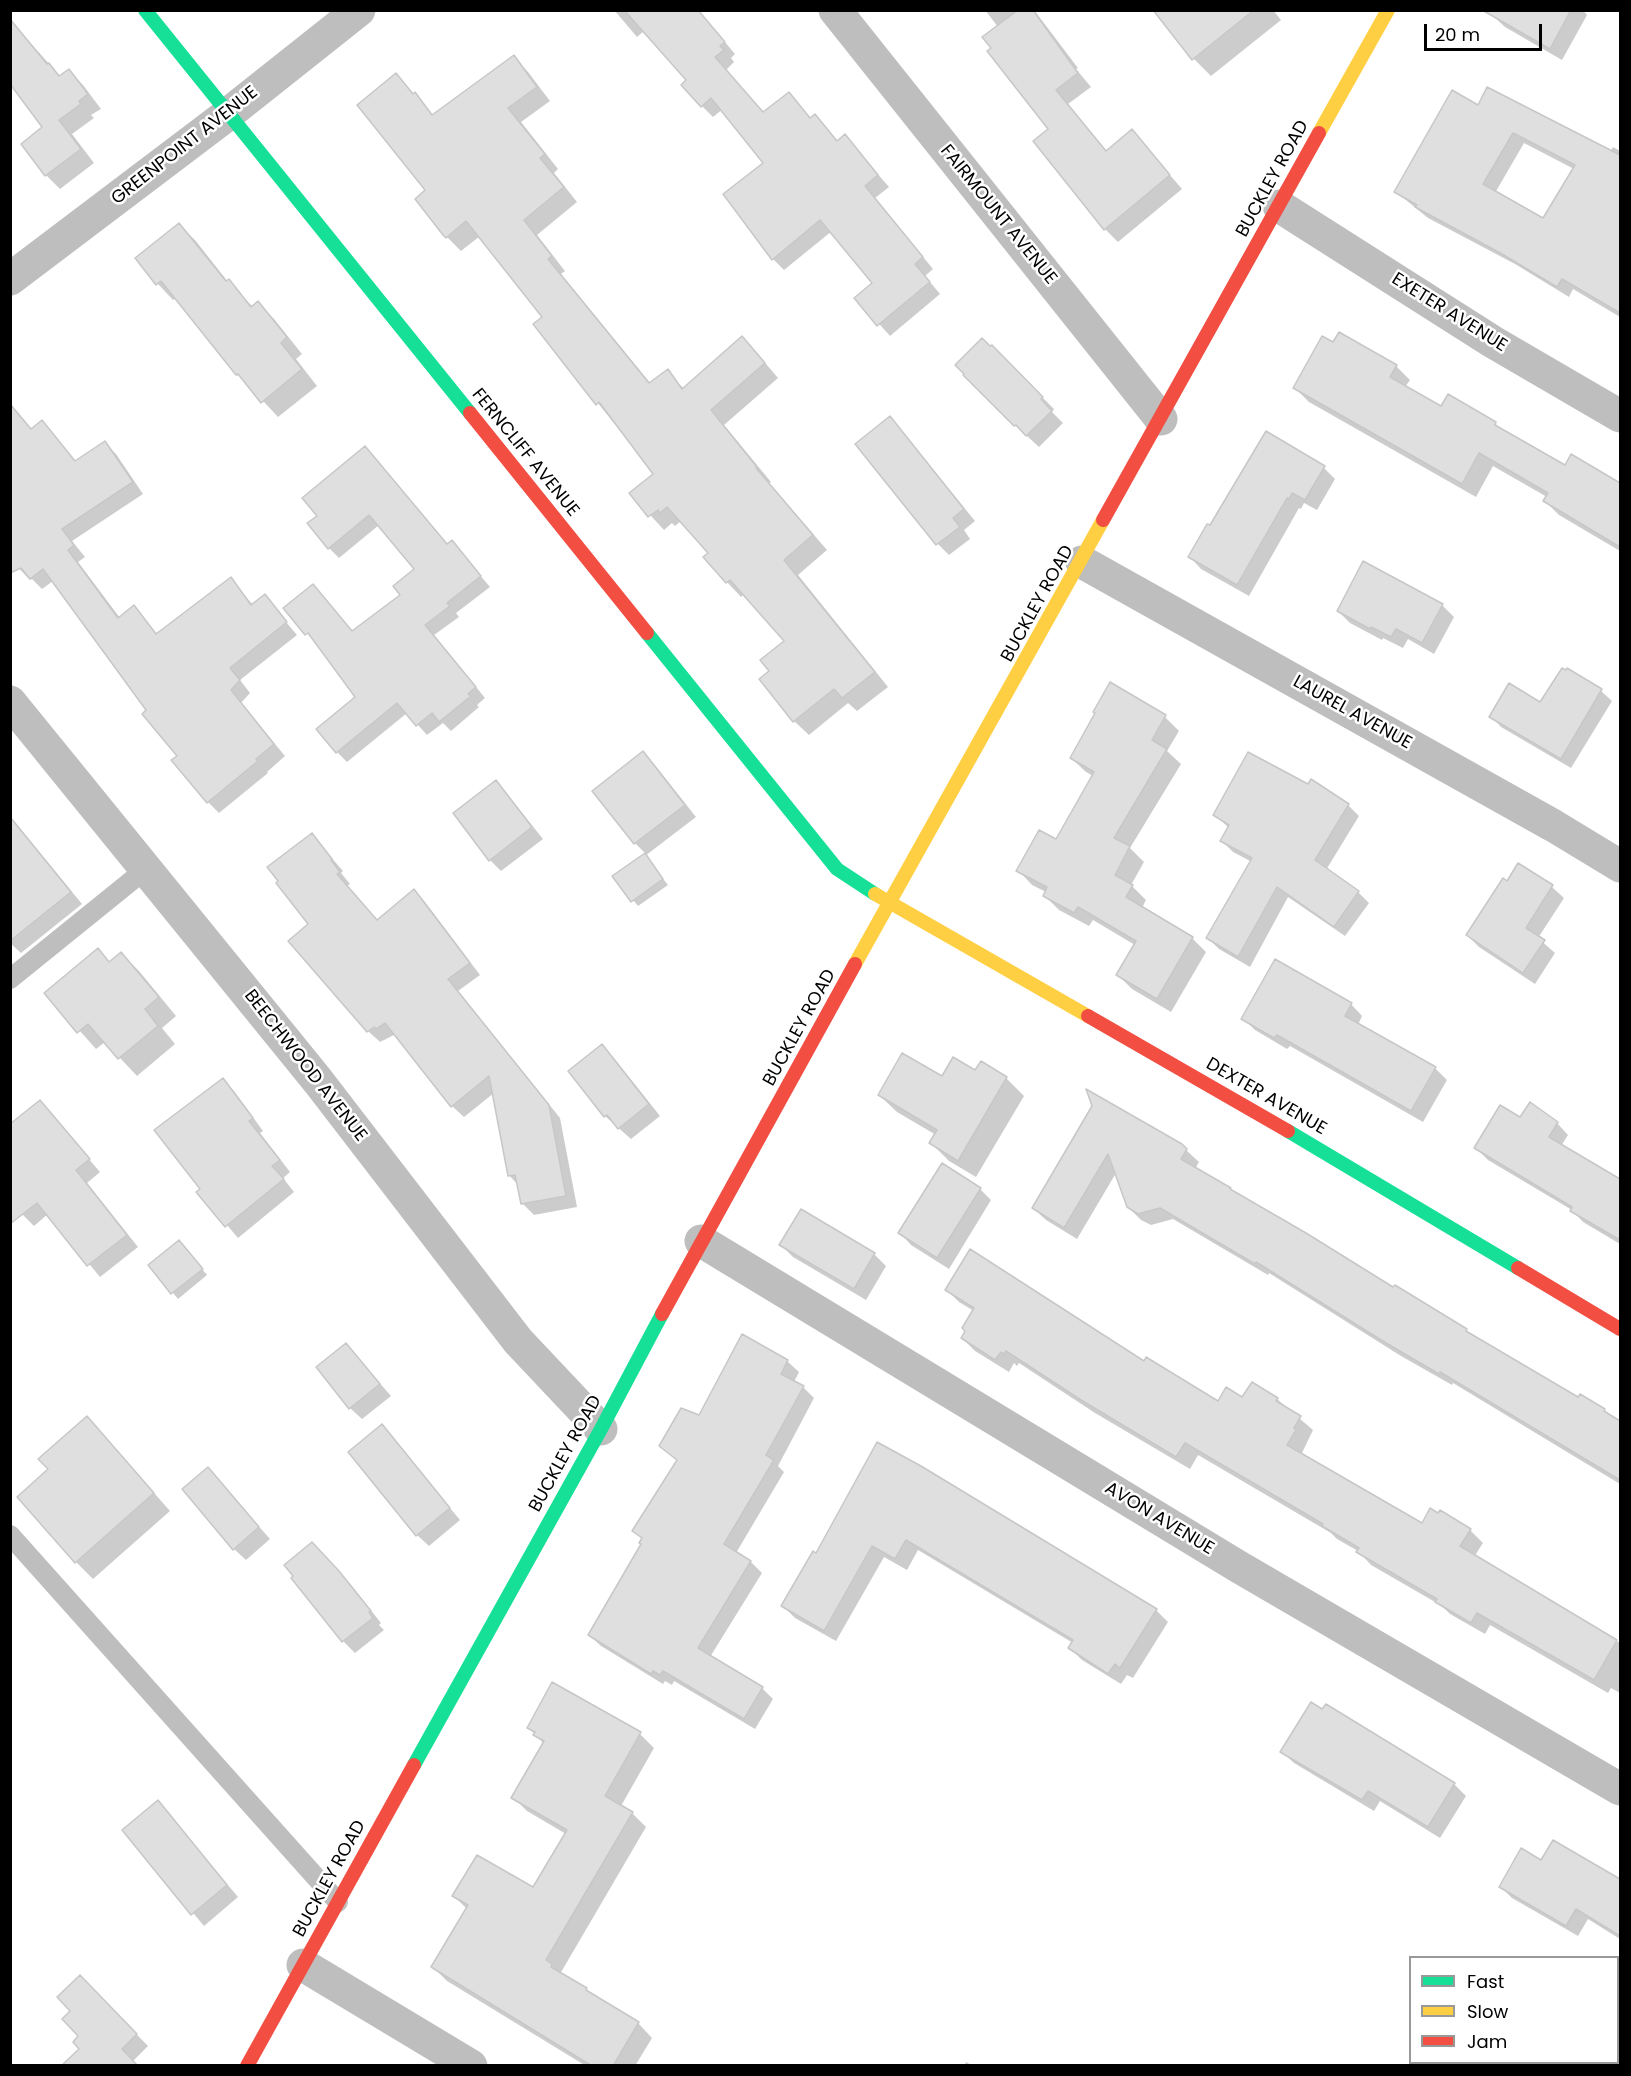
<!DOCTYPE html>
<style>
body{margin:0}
#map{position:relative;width:1631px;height:2076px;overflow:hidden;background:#fff;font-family:Poppins,sans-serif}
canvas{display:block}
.frame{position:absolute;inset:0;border:12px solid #000;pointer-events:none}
.legend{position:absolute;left:1409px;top:1956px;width:210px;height:108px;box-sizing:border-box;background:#fff;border:2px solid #999;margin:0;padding:8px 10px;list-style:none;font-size:18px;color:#000}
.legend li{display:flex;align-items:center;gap:12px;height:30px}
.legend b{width:30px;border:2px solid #999}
.scale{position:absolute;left:1424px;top:24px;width:118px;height:27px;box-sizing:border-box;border:3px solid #000;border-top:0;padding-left:8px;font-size:18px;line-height:21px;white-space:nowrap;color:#000;-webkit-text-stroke:4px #fff;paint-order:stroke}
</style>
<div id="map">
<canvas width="1631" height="2076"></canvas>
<div class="frame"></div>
<ul class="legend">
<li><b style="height:8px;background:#16e098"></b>Fast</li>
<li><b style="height:8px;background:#ffcf43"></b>Slow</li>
<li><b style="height:8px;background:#f24e42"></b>Jam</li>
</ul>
<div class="scale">20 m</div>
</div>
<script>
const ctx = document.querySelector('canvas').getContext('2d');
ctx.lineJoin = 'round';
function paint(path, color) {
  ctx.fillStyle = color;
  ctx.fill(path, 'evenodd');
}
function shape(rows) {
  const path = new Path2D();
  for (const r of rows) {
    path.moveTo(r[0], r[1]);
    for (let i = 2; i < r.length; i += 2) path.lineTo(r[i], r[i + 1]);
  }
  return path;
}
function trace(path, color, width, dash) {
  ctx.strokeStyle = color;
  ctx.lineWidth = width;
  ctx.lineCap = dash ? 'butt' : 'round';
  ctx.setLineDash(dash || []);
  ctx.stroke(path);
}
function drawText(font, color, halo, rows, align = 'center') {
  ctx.font = font + ' Poppins,sans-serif';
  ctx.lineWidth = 5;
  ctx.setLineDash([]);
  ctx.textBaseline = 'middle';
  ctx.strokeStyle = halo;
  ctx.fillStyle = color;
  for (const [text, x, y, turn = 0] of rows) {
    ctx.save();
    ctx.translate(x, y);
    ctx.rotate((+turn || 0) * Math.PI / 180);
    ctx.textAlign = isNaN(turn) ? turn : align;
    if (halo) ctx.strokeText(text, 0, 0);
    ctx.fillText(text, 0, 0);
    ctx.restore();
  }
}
const shadow = shape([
 [614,10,698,10,735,54,731,58,734,62,726,70,764,114,789,94,811,119,815,116,838,142,845,136,889,187,875,198,933,269,925,276,940,294,890,336,856,298,875,283,832,231,784,270,773,259,765,163,723,109,713,117,702,106,688,81,644,31,637,37],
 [985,10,1034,10,1078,68,1076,69,1091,87,1068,104,1107,152,1132,131,1182,189,1118,242,1105,229,1050,129,993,48,998,27],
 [1165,10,1273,10,1281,20,1211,76,1194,59],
 [1496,10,1583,10,1587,15,1562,60,1505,27,1493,16],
 [15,26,61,77,69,71,83,85,101,109,91,115,94,118,72,134,94,163,60,189,46,175,45,128,13,85,10,87,10,29],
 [513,57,528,72,550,101,521,122,558,169,554,173,577,202,537,235,565,271,561,274,651,384,667,371,684,389,756,352,778,378,724,425,771,482,769,483,827,550,798,575,888,687,857,711,848,703,809,735,794,721,761,680,771,672,786,641,744,594,741,597,727,582,710,553,681,521,675,526,672,523,664,530,631,494,655,474,535,325,544,318,480,236,461,251,447,237,427,190,396,75,434,116],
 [1479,107,1610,152,1613,147,1620,151,1620,317,1573,289,1569,297,1515,264,1428,218,1396,192],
 [1524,143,1574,169,1544,220,1495,193],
 [179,225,195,240,228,282,253,307,258,303,274,319,302,354,296,359,317,386,278,417,238,374,176,298,173,300,158,284,137,258],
 [992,347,1054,409,1052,412,1063,423,1039,447,1015,425,990,348],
 [1396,366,1410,380,1405,387,1441,408,1495,423,1503,432,1565,467,1572,456,1620,485,1620,551,1559,515,1545,501,1547,497,1493,466,1476,497,1309,402,1295,388],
 [10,403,32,430,42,422,76,462,105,443,116,454,143,494,72,541,85,557,78,562,120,618,134,607,157,634,230,579,253,605,264,596,297,635,240,680,250,693,241,703,285,756,267,772,268,773,219,813,208,802,148,710,53,581,42,589,32,579,30,580,10,559],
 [889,418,901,430,975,521,964,530,970,539,949,555,938,544],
 [365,448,448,545,452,542,490,587,456,613,459,617,434,635,485,698,477,705,479,707,451,731,443,723,427,735,407,713,347,762,337,752,357,697,317,644,286,608,353,632,402,595,417,570,379,525,339,558,329,548,319,516],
 [1324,468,1335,479,1317,510,1304,503,1301,509,1299,508,1249,596,1201,569,1190,557,1211,527],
 [1442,605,1454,617,1434,654,1408,639,1403,648,1383,638,1382,640,1350,623,1338,611],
 [1568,670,1601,691,1612,701,1571,768,1501,727,1491,716,1540,704],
 [1110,684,1165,717,1179,731,1167,751,1181,764,1130,848,1144,862,1131,885,1146,900,1142,908,1192,938,1206,952,1171,1012,1132,989,1118,975,1135,945,1093,920,1089,926,1059,910,1044,895,1046,892,1032,885,1018,870,1057,841,1093,776,1086,772,1071,758],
 [643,753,654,764,696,817,645,856,668,885,638,906,614,876,646,854,635,843],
 [1311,781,1348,805,1359,816,1326,870,1358,892,1369,903,1345,936,1288,897,1250,967,1219,949,1208,938,1252,862,1233,852,1222,841,1229,828,1215,815,1308,786],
 [496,782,507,794,543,839,501,871,490,860],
 [10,816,82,904,21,953,10,943],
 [312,835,343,871,341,873,350,884,347,886,377,921,414,891,425,902,480,975,458,991,560,1118,577,1207,534,1215,522,1203,518,1185,509,1175,494,1093,464,1117,452,1106,396,1034,380,1042,368,1031,310,924],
 [1519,865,1552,887,1564,898,1538,938,1555,953,1535,984,1479,947,1467,935],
 [121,954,139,971,176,1016,162,1028,175,1044,137,1076,105,1042,96,1049,46,993,110,963],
 [1351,1004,1362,1016,1358,1025,1435,1068,1447,1080,1423,1122,1290,1046,1287,1049,1255,1030,1243,1018],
 [602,1046,613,1057,660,1116,631,1139,605,1116],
 [981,1063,1006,1078,1024,1096,976,1177,949,1161,931,1143,936,1135,897,1112,879,1095,976,1072],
 [223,1080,234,1091,263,1131,260,1133,290,1172,283,1178,294,1192,238,1238,199,1192,202,1190],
 [40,1102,100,1172,87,1183,138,1247,100,1277,48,1214,34,1226,22,1214],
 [1094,1106,1186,1150,1199,1162,1195,1169,1578,1399,1604,1410,1620,1423,1620,1484,1453,1383,1452,1385,1401,1356,1269,1273,1268,1275,1173,1219,1151,1225,1141,1220,1128,1207,1116,1173,1077,1239,1046,1220,1033,1208],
 [1521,1119,1557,1123,1568,1135,1561,1146,1620,1181,1620,1244,1583,1222,1572,1210,1488,1160,1476,1148],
 [980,1189,991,1200,949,1269,911,1245,900,1233],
 [801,1211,874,1254,886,1266,866,1300,793,1257,781,1245],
 [184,1247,207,1275,178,1299,150,1265],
 [946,1289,1144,1363,1218,1403,1242,1399,1277,1399,1313,1430,1301,1455,1422,1525,1470,1530,1483,1543,1474,1557,1620,1643,1620,1693,1611,1688,1608,1693,1490,1625,1485,1634,1450,1614,1442,1606,1371,1565,1358,1551,1337,1539,1331,1533,1198,1455,1190,1469,1095,1413,1019,1363,1017,1366,1014,1363,1009,1372,975,1351,962,1338,974,1311,959,1302],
 [743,1336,787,1361,799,1372,794,1382,803,1387,814,1398,778,1466,784,1472,736,1553,751,1562,762,1573,710,1657,762,1688,773,1699,755,1729,674,1681,672,1685,665,1681,663,1684,601,1646,589,1635,642,1545,643,1540,634,1531,678,1461,661,1445,699,1417],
 [357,1357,391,1396,362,1419,350,1408],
 [382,1426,460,1520,429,1546,417,1535],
 [104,1436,170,1511,93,1579,76,1562,50,1469],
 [920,1467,1156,1610,1168,1622,1133,1678,1127,1675,1121,1684,1082,1660,1070,1648,1073,1643,918,1550,907,1570,884,1557,836,1641,795,1618,783,1606,817,1555],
 [208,1469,270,1539,246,1560,234,1549],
 [323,1556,351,1585,381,1623,379,1625,384,1630,355,1653,343,1641,293,1578],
 [528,1727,640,1734,654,1748,621,1806,632,1813,646,1827,560,1974,638,2023,652,2038,635,2066,586,2066,447,1981,433,1967,467,1909,454,1896,533,1889,566,1834,527,1811,513,1797,544,1744],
 [1282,1752,1454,1784,1466,1796,1440,1838,1380,1801,1374,1811,1294,1763],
 [158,1802,238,1897,204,1926,124,1830],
 [1553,1842,1620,1881,1620,1939,1588,1919,1578,1936,1512,1898,1501,1887,1541,1862],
 [80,1977,148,2046,128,2066,80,2036,72,2011],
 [966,2062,973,2066,964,2066]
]);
const building = shape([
 [624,10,698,10,725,42,720,46,724,50,715,57,763,112,789,92,810,118,815,114,837,141,845,134,878,175,865,186,923,257,915,264,930,282,877,326,854,298,872,283,820,220,772,260,723,194,763,163,711,98,701,107,681,85,686,80,624,10],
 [1018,10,1033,10,1078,73,1056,90,1106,151,1132,129,1170,175,1104,230,1033,141,1048,129,987,51,991,48,982,37,1018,10],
 [1153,10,1254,10,1192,60,1153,10],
 [1482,10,1571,10,1550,49,1482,10],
 [10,19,47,64,49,63,59,76,69,69,88,94,79,101,81,104,59,120,81,149,45,176,21,144,42,127,10,84,10,19],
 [514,55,537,87,508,108,545,154,540,158,564,187,524,220,552,256,548,259,649,383,668,369,682,389,742,336,765,363,711,410,757,467,756,468,813,535,784,560,875,672,842,698,834,689,793,722,759,679,769,671,760,660,784,641,730,580,726,583,703,557,708,553,667,507,660,513,658,510,648,517,629,493,653,474,599,402,596,405,533,324,542,317,466,221,446,238,443,235,415,199,425,190,357,105,396,73,413,94,415,92,432,115,514,55],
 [1487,87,1620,155,1620,313,1562,279,1557,287,1502,254,1415,207,1417,205,1394,192,1452,90,1478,105,1487,87],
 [1513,133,1575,165,1543,218,1483,184,1513,133],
 [179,223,226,281,229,279,251,307,258,301,287,337,281,343,302,369,261,403,238,374,236,375,161,281,156,285,135,258,179,223],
 [1339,332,1397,365,1390,377,1441,406,1448,394,1496,422,1495,425,1565,465,1571,454,1620,483,1620,547,1543,501,1548,493,1479,453,1462,484,1293,388,1322,336,1333,342,1339,332],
 [982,338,990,346,992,345,1043,397,1041,399,1052,411,1026,436,1016,425,1014,426,963,375,964,374,955,365,982,338],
 [10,404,31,429,42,420,75,461,105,441,133,482,62,529,74,545,68,550,118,618,134,605,156,634,231,577,251,605,265,594,287,622,230,668,240,680,231,690,274,744,256,759,258,761,207,803,171,760,177,756,142,714,146,710,43,569,30,579,21,568,10,573,10,404],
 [890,416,964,509,953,518,960,527,936,545,855,444,890,416],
 [1266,431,1325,466,1305,500,1292,493,1289,499,1287,498,1237,585,1188,557,1207,524,1210,525,1266,431],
 [365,446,447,544,452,540,481,576,447,603,450,606,425,625,476,687,468,694,471,696,439,722,432,713,416,726,397,703,336,753,316,729,355,697,308,633,305,635,283,608,313,584,352,631,400,595,393,586,414,569,369,515,328,549,307,523,317,516,302,498,365,446],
 [1363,561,1443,604,1422,643,1396,629,1391,637,1371,627,1370,629,1337,611,1363,561],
 [1562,668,1566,670,1567,668,1602,689,1561,759,1489,717,1509,683,1540,702,1562,668],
 [1110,682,1166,715,1152,740,1167,749,1114,838,1130,846,1115,875,1133,885,1126,897,1193,937,1157,999,1116,975,1136,941,1078,907,1074,913,1043,896,1047,887,1016,871,1039,830,1056,839,1094,772,1070,758,1095,713,1093,712,1110,682],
 [643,751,685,805,634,844,592,791,643,751],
 [1248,752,1308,784,1311,779,1349,804,1315,860,1359,891,1334,927,1277,887,1238,957,1206,938,1252,858,1220,841,1229,825,1213,815,1248,752],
 [496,780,532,827,489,861,453,813,496,780],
 [10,817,71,892,10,941,10,817],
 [312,833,332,859,331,860,340,872,337,874,377,920,414,889,470,963,448,979,549,1105,566,1196,521,1204,515,1175,508,1176,489,1076,451,1107,385,1023,376,1029,374,1027,367,1032,288,941,308,924,276,883,278,881,267,867,312,833],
 [645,853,663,879,631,902,612,876,645,853],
 [1518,863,1553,885,1526,928,1545,940,1523,973,1466,935,1503,878,1507,881,1518,863],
 [98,948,109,962,121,952,159,997,145,1009,158,1026,118,1059,88,1024,77,1033,44,993,98,948],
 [1275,959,1352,1003,1345,1016,1436,1067,1411,1111,1277,1035,1274,1038,1241,1019,1275,959],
 [602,1044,649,1104,618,1129,607,1115,604,1117,568,1071,602,1044],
 [902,1053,942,1076,953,1057,975,1070,981,1061,1007,1077,958,1161,929,1143,937,1130,878,1095,902,1053],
 [223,1078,253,1118,249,1121,280,1160,272,1166,284,1179,225,1227,196,1192,200,1189,154,1130,223,1078],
 [1086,1089,1182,1144,1187,1149,1181,1159,1231,1188,1230,1189,1306,1233,1393,1287,1395,1285,1467,1329,1466,1331,1578,1397,1580,1394,1605,1409,1604,1411,1620,1421,1620,1480,1440,1372,1439,1374,1386,1343,1256,1262,1255,1264,1160,1208,1138,1214,1127,1207,1108,1154,1064,1228,1032,1208,1092,1106,1086,1089],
 [40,1100,90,1159,76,1170,127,1235,87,1266,37,1203,10,1224,10,1124,40,1100],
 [1530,1102,1558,1122,1549,1137,1620,1179,1620,1240,1570,1211,1572,1207,1474,1148,1500,1105,1520,1117,1530,1102],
 [942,1163,981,1188,937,1258,898,1233,942,1163],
 [801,1209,875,1253,854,1289,779,1245,801,1209],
 [179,1240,203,1269,171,1294,148,1265,179,1240],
 [970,1249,1144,1361,1146,1357,1218,1401,1226,1387,1242,1397,1252,1382,1278,1398,1276,1401,1301,1416,1294,1428,1296,1430,1287,1445,1422,1523,1430,1508,1438,1513,1440,1510,1471,1529,1460,1546,1617,1640,1594,1680,1477,1613,1471,1623,1435,1602,1437,1599,1356,1552,1359,1548,1322,1526,1323,1524,1185,1443,1176,1457,1081,1400,1006,1351,1004,1354,1001,1352,995,1360,961,1338,965,1331,962,1328,974,1308,945,1290,970,1249],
 [742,1334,788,1360,781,1374,804,1386,766,1455,774,1460,724,1544,751,1561,698,1648,763,1687,744,1719,663,1671,660,1675,653,1671,651,1674,588,1635,641,1544,639,1543,642,1538,632,1531,677,1460,659,1446,681,1408,699,1415,742,1334],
 [346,1343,380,1384,349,1409,316,1367,346,1343],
 [87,1416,154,1493,75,1563,17,1497,48,1469,38,1459,87,1416],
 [382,1424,450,1508,416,1536,348,1452,382,1424],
 [877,1442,921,1466,1157,1609,1120,1668,1115,1664,1108,1674,1068,1648,1073,1640,906,1540,895,1559,872,1546,824,1631,781,1606,813,1551,816,1553,877,1442],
 [208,1467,259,1527,233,1550,182,1489,208,1467],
 [312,1542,339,1571,371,1611,369,1612,373,1618,342,1642,291,1578,293,1576,284,1565,312,1542],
 [552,1682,641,1732,605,1796,633,1812,546,1960,552,1964,551,1967,587,1988,586,1990,639,2022,613,2066,592,2066,431,1967,468,1905,452,1896,477,1855,533,1887,567,1830,511,1798,544,1741,533,1735,535,1732,527,1728,552,1682],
 [1311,1702,1322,1709,1326,1704,1455,1783,1428,1827,1368,1791,1362,1800,1280,1752,1311,1702],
 [158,1800,227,1885,191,1915,122,1830,158,1800],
 [1553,1840,1620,1879,1620,1936,1576,1909,1566,1926,1499,1887,1521,1848,1541,1860,1553,1840],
 [80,1975,137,2034,122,2049,138,2066,61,2066,79,2049,73,2042,78,2036,62,2019,70,2011,57,1997,80,1975]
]);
const lane = shape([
 [10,979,146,869],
 [10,1535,338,1902]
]);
const street = shape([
 [835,10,1161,419],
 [1279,206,1493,342,1620,416],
 [10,279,228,114,359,10],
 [1082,562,1554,826,1620,866],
 [10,702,318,1081,518,1341,601,1429],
 [701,1241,1239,1567,1620,1789],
 [303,1965,471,2066]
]);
const fast = shape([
 [145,10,470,413],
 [647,633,837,869,875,894],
 [1288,1131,1518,1268],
 [414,1765,601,1429,662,1314]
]);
const slow = shape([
 [1319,133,1388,10],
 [875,894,1088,1016],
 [855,964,1103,520]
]);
const jam = shape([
 [470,413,647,633],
 [1103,520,1319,133],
 [1088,1016,1288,1131],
 [1518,1268,1620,1329],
 [662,1314,855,964],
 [247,2066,414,1765]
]);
const streetNames = [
 ["GREENPOINT AVENUE",185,146,-38],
 ["BUCKLEY ROAD",1273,179,-61],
 ["FAIRMOUNT AVENUE",998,215,51],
 ["EXETER AVENUE",1449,313,32],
 ["FERNCLIFF AVENUE",525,453,51],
 ["BUCKLEY ROAD",1038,604,-61],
 ["LAUREL AVENUE",1352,713,29],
 ["BUCKLEY ROAD",800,1028,-61],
 ["BEECHWOOD AVENUE",305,1066,52],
 ["DEXTER AVENUE",1266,1097,30],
 ["BUCKLEY ROAD",566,1454,-61],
 ["AVON AVENUE",1159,1519,31],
 ["BUCKLEY ROAD",330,1879,-61]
];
paint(shadow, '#0003');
paint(building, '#dfdfdf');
trace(building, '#c7c7c7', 1.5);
trace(lane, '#bebebe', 20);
trace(street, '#bebebe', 33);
trace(fast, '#16e098', 14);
trace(slow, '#ffcf43', 14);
trace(jam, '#f24e42', 14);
drawText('18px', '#000', '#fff', streetNames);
</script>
